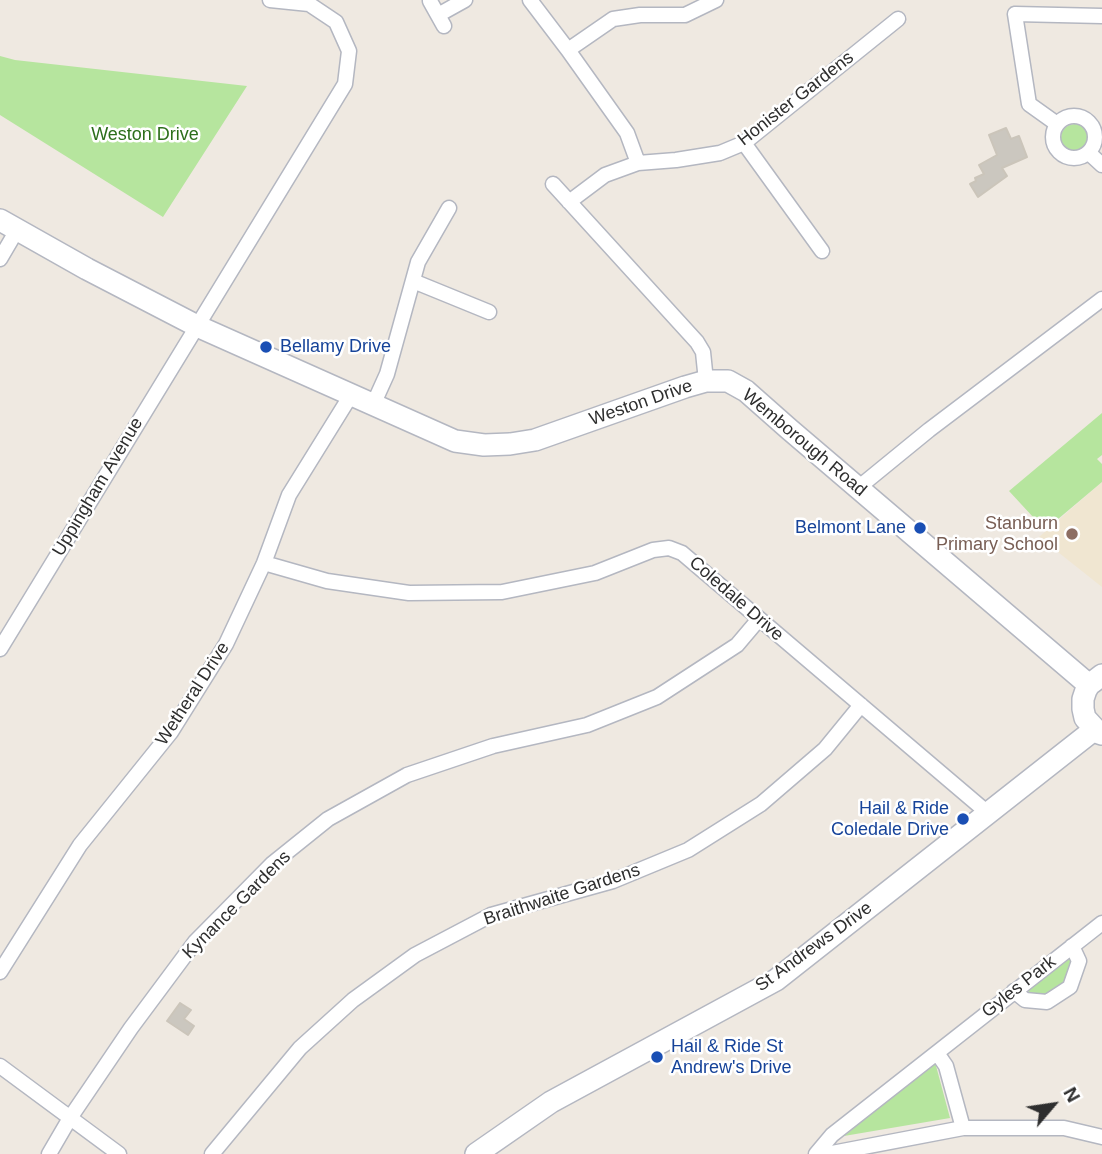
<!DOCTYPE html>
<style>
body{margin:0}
#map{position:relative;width:1102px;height:1154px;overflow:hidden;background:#efe9e1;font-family:Arial,sans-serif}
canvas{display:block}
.north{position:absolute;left:1018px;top:1070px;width:70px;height:70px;-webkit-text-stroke:5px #fff;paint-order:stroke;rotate:61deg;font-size:19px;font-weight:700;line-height:28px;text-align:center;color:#2e2e2e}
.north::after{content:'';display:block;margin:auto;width:24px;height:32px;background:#2e2e2e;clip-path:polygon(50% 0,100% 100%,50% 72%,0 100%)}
</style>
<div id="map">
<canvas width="1102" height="1154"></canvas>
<div class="north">N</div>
</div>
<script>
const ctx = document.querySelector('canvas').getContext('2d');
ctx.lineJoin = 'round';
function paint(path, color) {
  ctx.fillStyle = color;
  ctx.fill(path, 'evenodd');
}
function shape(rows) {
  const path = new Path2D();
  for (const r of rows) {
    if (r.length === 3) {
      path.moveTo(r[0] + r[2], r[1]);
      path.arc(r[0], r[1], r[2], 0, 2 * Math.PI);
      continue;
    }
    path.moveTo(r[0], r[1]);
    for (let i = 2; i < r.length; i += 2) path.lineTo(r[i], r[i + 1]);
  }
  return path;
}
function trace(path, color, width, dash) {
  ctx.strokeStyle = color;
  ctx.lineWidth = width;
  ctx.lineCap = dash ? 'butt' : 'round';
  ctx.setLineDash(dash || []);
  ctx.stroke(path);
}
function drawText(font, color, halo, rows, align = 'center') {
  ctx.font = font + ' Arial,sans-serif';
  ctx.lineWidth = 5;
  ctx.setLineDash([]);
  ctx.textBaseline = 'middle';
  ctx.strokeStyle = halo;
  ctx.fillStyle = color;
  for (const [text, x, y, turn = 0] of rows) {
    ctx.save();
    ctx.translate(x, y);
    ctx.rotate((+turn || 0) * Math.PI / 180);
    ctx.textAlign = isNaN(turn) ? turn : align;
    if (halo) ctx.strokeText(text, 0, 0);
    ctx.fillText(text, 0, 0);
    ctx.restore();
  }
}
const education = shape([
 [1102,482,1102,587,1039,537]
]);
const green = shape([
 [0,56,15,60,247,86,163,217,0,115],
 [1075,138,14],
 [1102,413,1102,455,1097,459,1102,464,1102,482,1045,530,1009,491],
 [1071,959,1074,963,1067,983,1051,995,1030,996,1028,993,1030,988,1066,960],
 [935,1062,950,1118,844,1136]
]);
const building = shape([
 [1006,128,1011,139,1019,136,1027,157,1002,168,1007,176,978,197,970,184,976,181,975,178,984,174,979,165,997,155,989,135,1006,128],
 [180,1003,191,1010,184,1019,194,1026,188,1035,167,1021,180,1003]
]);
const street = shape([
 [530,0,568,50,627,133,638,163],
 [430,1,444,26],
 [438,15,465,0],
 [568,50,613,19,640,15,685,15,716,0],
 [1074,137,21],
 [1057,124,1029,104,1015,14,1102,16],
 [744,143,822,251],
 [1089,153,1102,165],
 [553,184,697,342,703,352,706,381],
 [569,202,605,175,638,163,676,160,720,153,744,143,898,19],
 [0,259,17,230],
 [413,281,489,312],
 [373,405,387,374,418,262,449,208],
 [858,488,929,430,1102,299],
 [264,563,327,581,409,593,502,592,595,573,653,550,669,548,682,553,989,814],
 [0,649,345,84,349,51,336,22,309,4,270,0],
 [0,972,80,845,171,732,226,644,264,563,289,495,351,395],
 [1014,991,1025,1000,1047,1002,1070,987,1079,961,1072,946],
 [937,1053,946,1066,963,1128],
 [0,1066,119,1154],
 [49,1154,70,1118,131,1028,195,942,272,864,328,819,407,775,493,746,587,725,657,697,737,645,759,619],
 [212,1154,300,1048,353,1000,415,955,491,915,613,881,688,850,761,804,825,749,861,705],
 [816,1154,832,1135,1102,923],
 [827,1154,963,1128,1064,1128,1102,1137]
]);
const secondary = shape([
 [0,220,87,269,197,326,455,441,484,445,510,444,535,440,685,387,706,381,728,381,746,391,789,429,1089,685],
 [1102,675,1089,685,1086,690,1083,699,1083,709,1085,718,1099,733,1102,734],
 [476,1154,551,1102,776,980,1095,729]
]);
const markers = [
 [266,347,7,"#1a4fb4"],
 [920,528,7,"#1a4fb4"],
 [1072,534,7,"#8d6e63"],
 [963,819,7,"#1a4fb4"],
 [657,1057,7,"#1a4fb4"]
];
const streetNames = [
 ["Honister Gardens",796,99,-38],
 ["Weston Drive",641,403,-19],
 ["Wemborough Road",804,443,40],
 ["Uppingham Avenue",98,487,-59],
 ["Coledale Drive",736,599,41],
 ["Wetheral Drive",193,694,-57],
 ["Braithwaite Gardens",562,895,-18],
 ["Kynance Gardens",237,905,-45],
 ["St Andrews Drive",814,947,-36],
 ["Gyles Park",1019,987,-38]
];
const parkNames = [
 ["Weston Drive",145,135]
];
const transitNames = [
 ["Bellamy Drive",280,347],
 ["Belmont Lane",906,528,"right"],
 ["Hail & Ride",949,809,"right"],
 ["Coledale Drive",949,830,"right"],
 ["Hail & Ride St",671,1047],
 ["Andrew's Drive",671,1068]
];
const educationNames = [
 ["Stanburn",1058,524],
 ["Primary School",1058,545]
];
paint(education, '#f0e6d1');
paint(green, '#b6e59e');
paint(building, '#cbc7bf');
trace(building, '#cbc5ba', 2);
trace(street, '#b4b7c1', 17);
trace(secondary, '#b4b7c1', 24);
trace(street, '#fff', 14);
trace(secondary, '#fff', 21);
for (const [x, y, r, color] of markers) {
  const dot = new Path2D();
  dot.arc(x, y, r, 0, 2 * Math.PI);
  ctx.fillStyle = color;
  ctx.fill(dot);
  trace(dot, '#fff', 2.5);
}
drawText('18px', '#2e2e2e', '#fff', streetNames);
drawText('18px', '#2c6e1b', '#fff', parkNames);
drawText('18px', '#164399', '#fff', transitNames, 'left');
drawText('18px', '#785e54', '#fff', educationNames, 'right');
</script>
